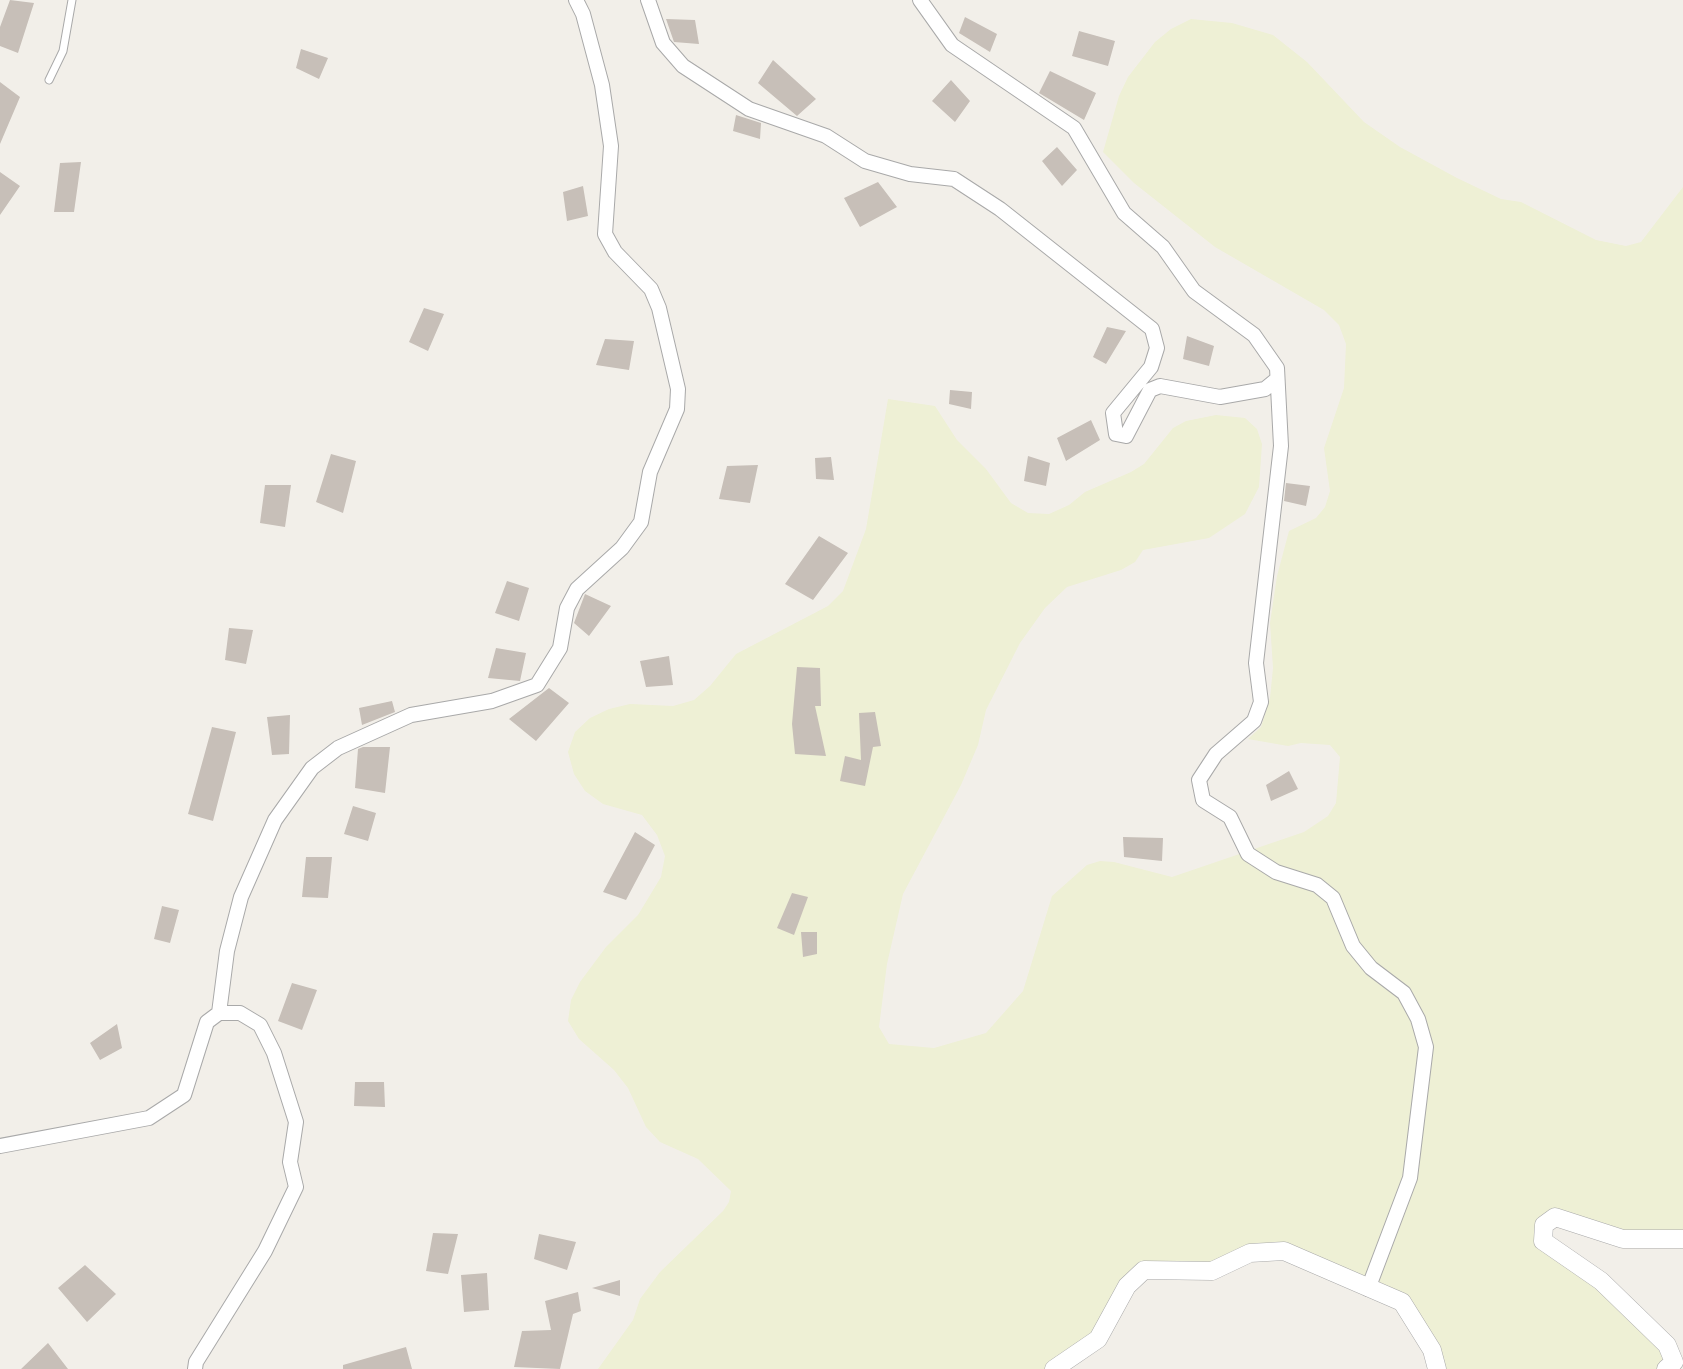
<!DOCTYPE html>
<style>
body{margin:0}
canvas{display:block;background:#f2efe9}
</style>
<canvas width="1683" height="1369"></canvas>
<script>
const ctx = document.querySelector('canvas').getContext('2d');
ctx.lineJoin = 'round';
function paint(path, color) {
  ctx.fillStyle = color;
  ctx.fill(path, 'evenodd');
}
function shape(rows) {
  const path = new Path2D();
  for (const r of rows) {
    path.moveTo(r[0], r[1]);
    for (let i = 2; i < r.length; i += 2) path.lineTo(r[i], r[i + 1]);
  }
  return path;
}
function trace(path, color, width, dash) {
  ctx.strokeStyle = color;
  ctx.lineWidth = width;
  ctx.lineCap = dash ? 'butt' : 'round';
  ctx.setLineDash(dash || []);
  ctx.stroke(path);
}
const farmland = shape([
 [1191,19,1232,23,1273,35,1307,62,1364,122,1400,147,1457,178,1501,199,1521,202,1596,240,1626,246,1641,242,1683,187,1683,1239,1623,1239,1555,1217,1543,1241,1667,1345,1666,1369,1437,1369,1402,1302,1284,1251,1212,1271,1144,1271,1098,1339,1054,1369,598,1369,633,1320,640,1299,660,1272,723,1211,729,1202,731,1191,698,1159,660,1142,646,1127,628,1088,614,1070,579,1039,568,1021,571,1000,580,982,606,947,638,915,661,877,665,856,657,835,642,815,603,804,585,791,574,774,568,752,575,732,590,718,609,709,630,704,673,706,694,700,710,686,736,654,828,606,843,591,866,529,888,399,935,406,957,440,986,469,1011,503,1028,513,1049,514,1069,505,1085,492,1131,472,1144,464,1173,428,1186,421,1216,415,1245,418,1257,429,1262,444,1259,487,1245,514,1209,538,1143,550,1135,562,1121,570,1067,587,1045,608,1020,643,986,710,978,745,961,785,903,894,887,964,879,1027,889,1044,934,1048,986,1033,1023,991,1052,896,1087,865,1100,861,1114,862,1172,877,1304,832,1328,816,1336,803,1340,757,1330,745,1301,743,1288,746,1248,739,1261,727,1270,698,1273,668,1270,623,1277,576,1289,531,1316,518,1325,507,1330,491,1324,448,1344,388,1346,344,1339,325,1324,310,1215,247,1134,183,1103,152,1119,96,1128,77,1155,42,1171,29]
]);
const building = shape([
 [10,0,34,3,18,53,0,46,0,27],
 [965,17,997,34,990,52,959,33],
 [666,19,695,20,699,44,674,42],
 [1079,31,1115,41,1108,66,1072,56],
 [301,49,328,58,319,79,296,68],
 [773,60,816,99,797,116,758,83],
 [1050,71,1096,93,1084,120,1039,93],
 [951,80,970,101,955,122,932,101],
 [0,82,20,97,0,144],
 [736,115,761,123,760,139,733,131],
 [1057,147,1077,170,1062,186,1042,161],
 [81,162,74,212,54,212,60,163],
 [0,172,20,186,0,215],
 [878,182,897,207,860,227,844,198],
 [583,186,588,216,567,221,563,192],
 [424,308,444,314,428,351,409,342],
 [1107,327,1126,331,1106,364,1093,357],
 [1187,336,1214,346,1209,366,1183,359],
 [605,339,634,341,629,370,596,365],
 [950,390,972,392,971,409,949,404],
 [1091,420,1100,440,1066,461,1057,438],
 [331,454,356,461,343,513,316,502],
 [1028,456,1050,463,1046,486,1024,481],
 [831,457,834,480,816,479,815,458],
 [758,465,750,503,719,499,727,466],
 [1286,483,1310,486,1306,506,1284,501],
 [265,485,291,485,285,527,260,523],
 [819,536,848,553,813,600,785,584],
 [507,581,529,588,519,621,495,613],
 [585,594,611,606,589,636,574,623],
 [229,628,253,630,246,664,225,660],
 [496,648,526,653,520,681,488,678],
 [669,656,673,685,646,687,640,661],
 [797,667,820,668,821,706,815,706,826,756,795,754,792,724],
 [549,688,569,703,536,741,509,719],
 [392,701,395,712,362,725,359,708],
 [875,712,881,746,873,747,865,786,840,781,845,756,861,760,859,713],
 [290,715,289,754,272,755,267,717],
 [212,727,236,732,213,821,188,814],
 [363,747,390,747,385,793,355,788,358,749],
 [1289,771,1298,789,1271,801,1266,785],
 [353,806,376,813,368,841,344,834],
 [635,832,655,845,626,900,603,892],
 [1123,837,1163,838,1162,861,1124,857],
 [306,857,332,857,328,898,302,897],
 [792,893,808,897,794,935,777,928],
 [162,906,179,910,170,943,154,939],
 [801,932,817,932,817,954,803,957],
 [292,983,317,990,302,1030,278,1021],
 [117,1024,122,1048,100,1060,90,1043],
 [355,1082,384,1082,385,1107,354,1106],
 [433,1233,458,1234,448,1274,426,1271],
 [539,1234,576,1242,567,1270,534,1259],
 [85,1265,116,1294,87,1322,58,1288],
 [487,1273,489,1310,464,1312,461,1275],
 [620,1280,620,1296,592,1288],
 [578,1292,581,1311,573,1314,560,1369,514,1367,522,1331,551,1330,545,1301],
 [48,1343,68,1369,21,1369],
 [406,1347,412,1369,343,1369,343,1365]
]);
const service = shape([
 [49,80,63,51,72,0]
]);
const minor = shape([
 [648,0,663,43,683,66,749,109,826,136,865,161,910,174,954,179,1000,209,1152,329,1157,348,1151,367,1113,413,1116,434,1126,436,1150,390,1160,386,1220,397,1265,389,1276,380],
 [920,0,952,45,1074,128,1124,213,1163,247,1194,291,1254,335,1277,368,1281,446,1256,663,1261,702,1254,721,1216,754,1199,780,1203,800,1230,817,1248,854,1276,872,1317,885,1333,898,1353,946,1371,968,1404,993,1418,1019,1426,1047,1410,1178,1368,1289],
 [219,1013,227,951,241,897,275,820,312,768,338,748,411,715,492,701,537,685,560,648,567,608,577,589,622,548,641,522,650,472,677,409,678,389,659,308,651,289,615,252,605,234,611,146,602,85,583,14,576,0],
 [0,1146,149,1118,184,1095,207,1022,219,1013,240,1013,260,1025,274,1053,296,1122,290,1162,296,1187,265,1251,196,1362,195,1369]
]);
const tertiary = shape([
 [1054,1369,1098,1339,1127,1286,1144,1270,1212,1271,1250,1253,1284,1251,1402,1302,1432,1350,1437,1369],
 [1666,1369,1674,1362,1667,1345,1601,1281,1543,1241,1544,1225,1555,1217,1623,1239,1683,1239]
]);
paint(farmland, '#eef0d5');
paint(building, '#c7bfb8');
trace(service, '#a9a9a9', 9);
trace(minor, '#a9a9a9', 16);
trace(tertiary, '#a9a9a9', 19);
trace(service, '#fff', 7);
trace(minor, '#fff', 14);
trace(tertiary, '#fff', 18);
</script>
